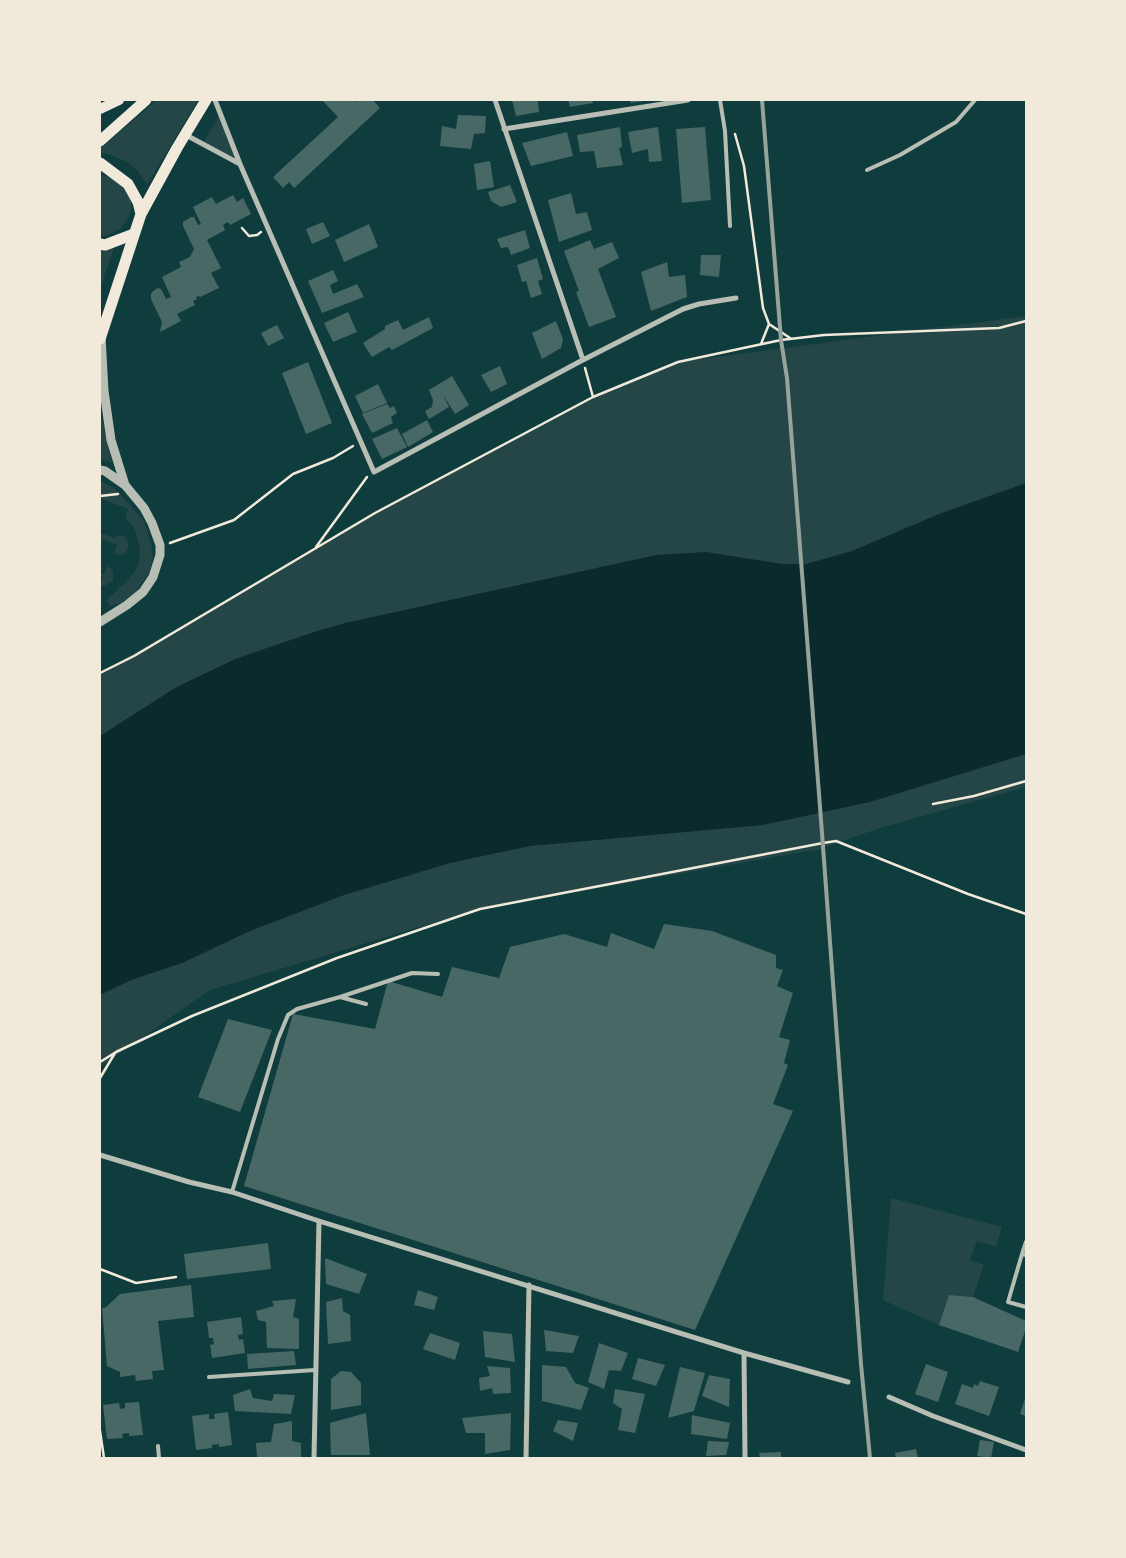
<!DOCTYPE html>
<style>
body{margin:0}
#map{position:relative;width:1126px;height:1558px;overflow:hidden;background:#0f3d3e;font-family:"Varela Round",sans-serif}
canvas{display:block}
.frame{position:absolute;inset:0;border:101px solid #f1e9da;pointer-events:none}
</style>
<div id="map">
<canvas width="1126" height="1558"></canvas>
<div class="frame"></div>
</div>
<script>
const ctx = document.querySelector('canvas').getContext('2d');
ctx.lineJoin = 'round';
function paint(path, color) {
  ctx.fillStyle = color;
  ctx.fill(path, 'evenodd');
}
function shape(rows) {
  const path = new Path2D();
  for (const r of rows) {
    path.moveTo(r[0], r[1]);
    for (let i = 2; i < r.length; i += 2) path.lineTo(r[i], r[i + 1]);
  }
  return path;
}
function trace(path, color, width, dash) {
  ctx.strokeStyle = color;
  ctx.lineWidth = width;
  ctx.lineCap = dash ? 'butt' : 'round';
  ctx.setLineDash(dash || []);
  ctx.stroke(path);
}
const green = shape([
 [157,100,198,100,147,185,138,171,127,162,114,156,100,152,100,149],
 [219,116,235,158,204,142],
 [100,175,113,177,121,182,131,200,131,211,127,220,121,228,113,233,104,236,100,236],
 [115,245,100,288,100,248],
 [1026,316,1026,787,880,828,820,849,480,909,210,990,100,1067,100,673,375,513,593,397,678,362],
 [100,410,112,463,100,459],
 [100,481,114,488,121,495,144,521,151,543,153,557,150,571,134,594,121,603,110,606,107,600,126,582,135,571,138,565,140,551,136,532,133,526,125,518,128,509,100,498],
 [100,533,115,538,118,535,124,536,129,544,126,553,121,555,114,554,117,545,100,538],
 [108,565,113,572,113,581,106,585,100,586,103,577,100,576,100,573,104,574],
 [891,1198,1002,1227,996,1247,977,1241,970,1260,984,1265,973,1297,949,1295,939,1325,883,1300]
]);
const water = shape([
 [1026,483,1026,754,870,802,763,825,530,846,450,863,344,895,250,931,182,963,131,980,100,995,100,736,175,688,235,659,317,631,345,623,656,555,706,552,782,564,806,564,852,551,939,514]
]);
const building = shape([
 [322,100,353,100,355,102,357,100,373,100,380,108,294,188,289,182,283,188,273,177,338,117],
 [512,100,538,100,539,112,516,116],
 [568,100,592,100,593,103,570,107],
 [630,100,643,100,644,101,631,103],
 [458,115,486,116,485,133,474,134,471,149,440,146,442,126,456,129],
 [620,127,622,147,619,148,623,165,597,168,594,151,580,152,577,135],
 [658,127,662,161,649,162,648,149,632,153,628,132],
 [705,127,711,200,682,203,676,129],
 [567,132,573,156,531,166,522,143],
 [490,161,494,187,477,190,474,164],
 [510,185,517,202,501,207,491,201,488,192],
 [571,193,576,214,587,212,592,230,559,242,548,200],
 [233,195,237,202,243,198,251,214,230,225,228,222,223,225,225,230,207,240,221,268,211,273,219,288,200,297,199,296,196,297,197,299,193,301,195,305,177,314,181,321,160,332,162,322,151,299,151,294,153,291,158,288,161,289,166,299,171,297,162,277,181,267,179,262,190,257,194,249,183,226,183,222,191,217,194,217,198,225,201,224,193,207,212,197,216,204],
 [323,222,330,236,312,244,306,229],
 [369,224,378,247,344,262,335,240],
 [525,230,530,248,511,255,508,247,501,248,497,239],
 [590,240,594,249,612,242,619,258,598,269,616,317,589,327,576,292,579,291,564,251],
 [701,255,721,255,719,277,700,275],
 [537,258,543,279,538,281,542,294,531,298,526,281,522,282,517,265],
 [667,262,669,277,685,275,687,297,651,311,641,272],
 [333,270,338,281,330,285,333,294,357,284,364,297,322,313,308,281],
 [348,312,357,332,333,342,324,323],
 [429,317,433,328,392,350,389,347,372,357,363,343,385,329,385,326,398,320,403,330],
 [556,321,563,339,561,348,542,359,532,333],
 [277,325,284,338,268,346,261,333],
 [308,362,332,423,306,434,282,373],
 [500,366,507,384,491,392,481,375],
 [452,376,469,405,455,414,443,395,449,407,429,419,425,411,432,407,433,400,429,390],
 [378,384,387,403,363,413,355,396],
 [387,404,390,408,394,406,397,413,391,417,393,423,372,433,362,414],
 [427,420,433,432,408,447,402,434],
 [397,428,407,447,382,459,372,439],
 [664,924,712,931,776,955,776,968,783,970,777,986,793,993,779,1037,790,1040,784,1063,788,1065,773,1104,793,1111,695,1330,244,1186,293,1014,375,1029,388,981,442,997,452,967,499,978,510,947,564,934,607,947,611,933,654,949],
 [228,1019,272,1030,240,1112,198,1097],
 [268,1243,271,1269,187,1279,184,1254],
 [325,1258,367,1274,359,1294,326,1284],
 [191,1285,194,1317,158,1321,164,1370,152,1371,153,1379,136,1381,135,1375,120,1377,120,1372,107,1366,102,1308,105,1308,120,1294],
 [418,1290,438,1297,434,1310,414,1305],
 [949,1295,973,1297,1026,1321,1026,1328,1018,1352,939,1325],
 [342,1298,343,1311,350,1315,351,1341,328,1344,326,1302],
 [296,1299,293,1317,299,1319,299,1349,267,1348,266,1322,258,1320,256,1311,274,1306,272,1301],
 [241,1317,243,1334,238,1335,239,1340,243,1339,245,1353,212,1358,210,1345,214,1344,213,1338,209,1338,207,1322],
 [544,1330,579,1336,573,1353,546,1351],
 [483,1331,512,1334,515,1362,485,1357],
 [430,1333,460,1343,455,1360,423,1349],
 [599,1343,628,1353,621,1371,609,1370,604,1389,588,1382],
 [294,1351,296,1365,248,1369,247,1354],
 [638,1358,665,1365,656,1386,632,1379],
 [926,1364,948,1372,938,1402,915,1394],
 [542,1365,566,1367,575,1383,589,1388,581,1410,542,1401],
 [487,1366,510,1368,511,1393,493,1394,492,1388,480,1391,479,1378,490,1376],
 [680,1367,705,1373,694,1411,668,1418],
 [341,1371,351,1372,361,1383,361,1405,331,1410,331,1379],
 [709,1375,730,1379,729,1407,702,1396],
 [980,1381,999,1387,989,1416,955,1404,962,1384,973,1388,974,1384,978,1386],
 [250,1389,253,1398,272,1401,274,1394,295,1395,291,1414,235,1411,233,1395],
 [615,1389,645,1394,635,1433,618,1430,622,1409,613,1403],
 [1026,1396,1026,1416,1020,1414],
 [139,1402,143,1435,129,1436,129,1433,122,1434,123,1438,107,1439,103,1405,119,1403,120,1409,125,1408,125,1403],
 [228,1412,232,1445,219,1447,219,1444,212,1445,212,1448,196,1450,192,1416,209,1414,209,1419,215,1419,214,1414],
 [366,1413,370,1455,331,1455,330,1423],
 [511,1413,510,1450,485,1454,485,1433,466,1433,462,1418],
 [692,1415,730,1423,727,1439,691,1434],
 [558,1420,578,1423,573,1441,553,1431],
 [292,1421,292,1441,301,1443,301,1458,257,1457,256,1443,271,1442,274,1424],
 [980,1440,994,1442,991,1458,977,1456],
 [708,1441,729,1442,726,1455,706,1456],
 [916,1449,918,1458,896,1458,895,1453],
 [781,1452,781,1458,760,1458,759,1453]
]);
const path = shape([
 [735,134,744,166,763,308,769,324,761,344],
 [242,228,249,236,257,235,261,232],
 [769,324,790,338],
 [585,368,593,397],
 [100,496,118,494],
 [170,543,234,520,293,474,333,458,353,446],
 [316,547,367,477],
 [100,673,134,656,375,513,593,397,678,362,781,340,824,335,999,328,1026,321],
 [933,804,974,796,1026,781],
 [100,1062,116,1052,192,1016,337,958,480,909,823,843,836,841,968,894,1026,914],
 [100,1078,115,1053],
 [100,1269,136,1283,176,1277],
 [100,1431,104,1458]
]);
const service = shape([
 [720,100,725,131,730,226],
 [867,170,900,155,956,122,975,100],
 [340,997,412,973,438,974],
 [232,1192,278,1039,288,1015,297,1009,340,997,366,1004],
 [1026,1242,1022,1254,1026,1255],
 [1022,1254,1008,1302,1026,1307],
 [209,1377,315,1370],
 [158,1446,159,1458]
]);
const minor = shape([
 [215,100,240,164,374,472,579,362,683,309,699,304,736,298],
 [495,100,583,360],
 [504,129,688,100],
 [186,135,240,164],
 [100,1155,189,1182,232,1192,319,1221,744,1353,848,1382],
 [744,1353,745,1458],
 [889,1397,933,1416,1026,1450],
 [314,1458,319,1221],
 [526,1458,529,1285]
]);
const tertiary = shape([
 [101,336,104,391,111,440,125,485],
 [100,470,105,471,125,485,144,508,152,523,160,545,160,555,153,577,143,592,127,605,100,622]
]);
const secondary = shape([
 [100,109,119,100]
]);
const primary = shape([
 [100,141,146,100],
 [100,163,128,184,138,202,141,214],
 [100,244,105,245,134,234],
 [100,339,141,214,177,148,206,100]
]);
const rail = shape([
 [762,100,781,340,787,378,822,833,861,1364,870,1458]
]);
paint(green, '#244646');
paint(water, '#0a2a2b');
paint(building, '#486865');
trace(path, '#f1e9da', 2.5);
trace(service, '#b8beb3', 4);
trace(minor, '#b8beb3', 5);
trace(tertiary, '#b8beb3', 9);
trace(secondary, '#f1e9da', 10);
trace(primary, '#f1e9da', 11);
trace(rail, '#97a49c', 4);
</script>
